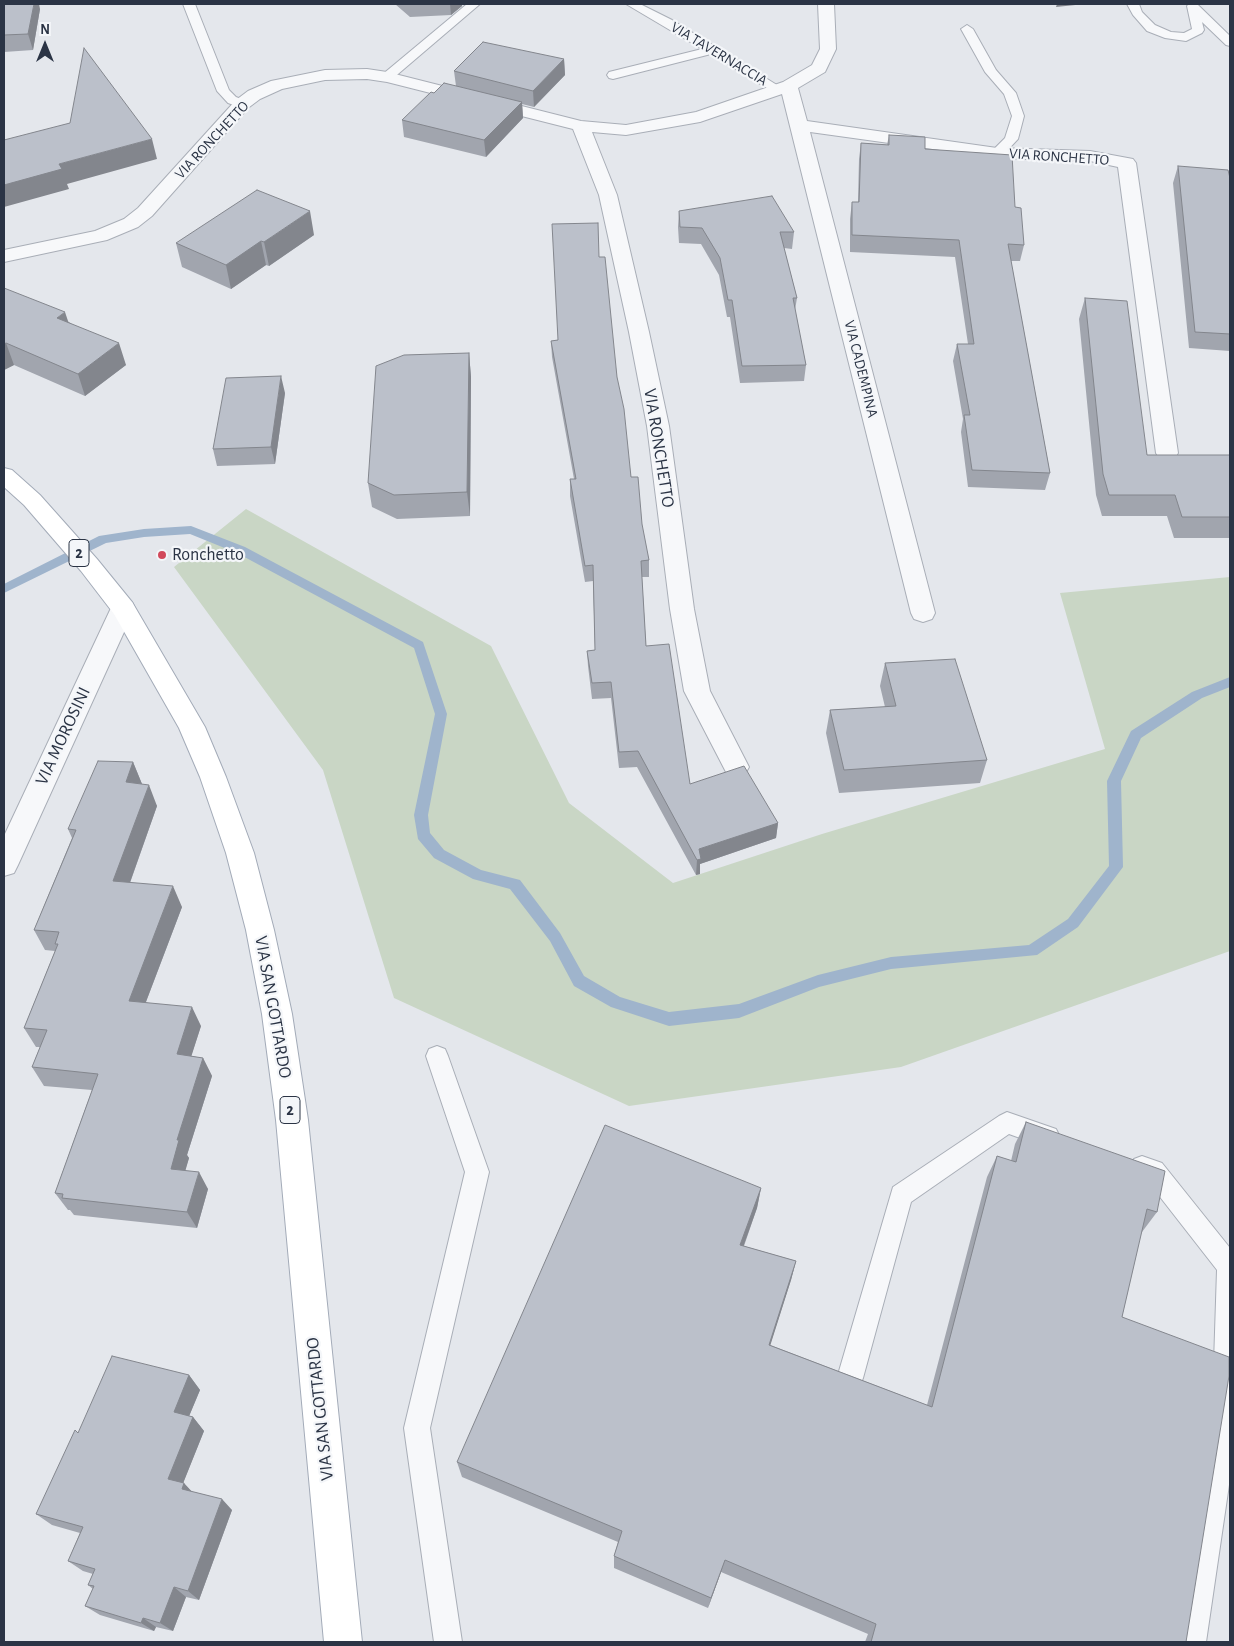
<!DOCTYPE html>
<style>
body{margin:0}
#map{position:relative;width:1234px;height:1646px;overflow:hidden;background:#e4e7ec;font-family:"Alegreya Sans",sans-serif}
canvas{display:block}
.frame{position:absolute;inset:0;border:5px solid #2b3445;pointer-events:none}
.north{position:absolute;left:20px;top:20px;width:50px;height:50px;-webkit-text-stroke:4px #f4f6f9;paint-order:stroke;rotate:0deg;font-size:14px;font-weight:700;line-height:20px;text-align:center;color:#2b3445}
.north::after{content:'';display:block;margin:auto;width:18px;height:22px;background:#2b3445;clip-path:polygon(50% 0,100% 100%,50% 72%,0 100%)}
</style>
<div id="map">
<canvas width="1234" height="1646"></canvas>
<div class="frame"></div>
<div class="north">N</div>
</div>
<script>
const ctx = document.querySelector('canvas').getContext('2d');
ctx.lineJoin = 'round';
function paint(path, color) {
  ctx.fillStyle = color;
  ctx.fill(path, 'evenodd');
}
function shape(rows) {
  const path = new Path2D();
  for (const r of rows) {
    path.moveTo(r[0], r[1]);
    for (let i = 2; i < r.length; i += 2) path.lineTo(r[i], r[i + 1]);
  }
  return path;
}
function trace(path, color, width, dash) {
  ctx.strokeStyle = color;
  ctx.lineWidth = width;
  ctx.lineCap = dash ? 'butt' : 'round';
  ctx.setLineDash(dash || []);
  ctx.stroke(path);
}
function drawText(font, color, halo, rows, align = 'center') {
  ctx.font = font + ' "Alegreya Sans",sans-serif';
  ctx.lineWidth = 4.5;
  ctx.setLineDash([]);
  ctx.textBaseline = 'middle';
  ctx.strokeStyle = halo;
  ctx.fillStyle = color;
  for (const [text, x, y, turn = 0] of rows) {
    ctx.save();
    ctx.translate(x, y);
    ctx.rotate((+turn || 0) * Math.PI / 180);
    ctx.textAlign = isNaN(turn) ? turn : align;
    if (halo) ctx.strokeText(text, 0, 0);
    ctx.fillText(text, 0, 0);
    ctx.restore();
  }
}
const green = shape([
 [246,509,491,646,569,803,673,883,822,834,1105,749,1060,593,1230,577,1230,951,901,1067,629,1106,394,998,323,770,174,567]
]);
const stream = shape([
 [191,526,245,547,423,642,447,714,428,815,430,833,444,850,481,870,520,880,560,933,584,976,620,997,669,1012,739,1004,818,975,891,957,1029,945,1068,919,1109,866,1107,781,1131,731,1192,692,1230,677,1230,687,1202,698,1141,738,1121,781,1123,867,1078,927,1037,955,891,969,819,987,739,1018,669,1026,611,1007,574,986,550,941,510,889,473,879,434,858,418,839,414,815,435,714,414,648,237,553,190,534,144,537,106,543,4,593,4,584,99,536,144,529,191,526]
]);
const lane = shape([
 [183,4,195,4,229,90,236,97,246,101,248,104,246,107,242,108,228,103,217,91,183,4],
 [467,4,480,4,391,80,383,80,381,77,383,74,467,4],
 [626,4,640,4,672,20,785,90,779,94,775,93,711,54,613,79,609,78,607,75,609,72,702,49,626,4],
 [1127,4,1139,4,1142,12,1155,25,1171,32,1184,33,1192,29,1187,6,1189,4,1197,4,1230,36,1230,46,1226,45,1202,22,1204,30,1202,33,1186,41,1165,38,1147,31,1133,15,1127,4],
 [967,25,973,29,996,70,1016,93,1024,116,1018,139,1002,156,997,157,990,153,1005,138,1012,116,1004,94,985,72,961,29,967,25],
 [437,1046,445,1049,448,1056,489,1172,430,1428,462,1642,434,1642,404,1428,465,1172,426,1056,429,1049,437,1046],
 [1007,1112,1056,1129,1060,1137,1056,1145,1048,1148,1009,1134,911,1202,863,1378,859,1387,850,1391,841,1387,837,1378,893,1187,999,1116,1007,1112],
 [1142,1156,1162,1163,1230,1248,1230,1478,1206,1642,1178,1642,1212,1425,1217,1270,1146,1179,1134,1175,1130,1167,1134,1159,1142,1156]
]);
const street = shape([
 [818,4,834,4,836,49,825,72,798,88,807,121,997,148,1090,151,1133,159,1136,163,1178,453,1175,458,1167,460,1159,458,1156,453,1118,167,1090,161,997,158,810,132,935,613,932,619,923,622,914,619,911,613,782,94,700,122,626,135,592,132,617,195,649,332,669,426,694,609,710,691,749,767,745,774,736,777,727,774,684,691,670,609,647,426,629,332,599,195,573,129,387,82,367,79,325,80,282,89,260,99,248,108,152,216,138,227,107,240,4,262,4,250,95,231,124,219,138,208,236,100,248,91,271,81,325,70,367,69,387,72,581,121,626,125,696,112,783,82,812,65,820,49,818,4],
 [123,599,132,602,135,608,18,865,14,873,4,876,4,836,111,608,114,602,123,599]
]);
const primary = shape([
 [4,468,12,470,40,495,97,559,132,602,205,727,226,777,254,853,274,930,292,1014,308,1120,362,1642,324,1642,276,1120,262,1014,246,930,226,853,200,777,179,728,114,614,81,571,24,505,4,487,4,468]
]);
const wall = shape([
 [4,4,40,9,33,50,4,52],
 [395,4,462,4,462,6,451,15,410,17],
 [564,59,565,75,534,107,522,104,523,118,486,157,404,137,402,120,434,93,456,86,454,71],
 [889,135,925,149,1015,207,1024,245,1020,261,1011,261,1050,473,1045,490,968,487,961,432,963,419,953,361,957,344,968,344,955,257,850,252,850,219,852,202,858,202,859,159,861,143,887,145],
 [1178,166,1230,178,1230,351,1189,348,1173,183],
 [679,211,794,232,792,249,784,248,797,298,795,310,806,365,804,381,740,383,730,317,727,317,719,275,701,244,679,243,678,227],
 [314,235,269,266,266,265,231,289,182,267,176,243],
 [599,257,631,477,649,560,649,577,642,577,646,646,690,784,778,823,776,838,700,864,700,874,696,875,637,767,619,768,611,698,592,699,588,666,587,651,595,650,593,581,585,582,570,496,570,479,574,479,552,357,551,341,558,340],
 [4,288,69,322,126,365,85,396,14,365,4,370],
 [1085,298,1147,455,1230,455,1230,538,1174,538,1167,516,1102,516,1096,495,1079,319],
 [469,353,471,377,470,516,397,519,372,507,368,483],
 [285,393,275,464,217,466,213,449],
 [885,663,987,760,980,783,839,793,826,733,830,710,885,707,880,686],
 [133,762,142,784,157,806,130,883,182,907,146,1002,201,1026,191,1056,203,1058,212,1076,187,1155,189,1158,185,1170,208,1189,197,1228,74,1215,70,1210,68,1210,55,1193,92,1090,44,1086,32,1067,40,1047,36,1047,24,1028,55,951,45,950,34,930,72,838,68,829],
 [1026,1122,1157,1212,1142,1232,1141,1232,1122,1317,1186,1642,865,1642,868,1634,721,1572,708,1608,614,1568,614,1556,618,1542,462,1477,457,1462,761,1188,757,1208,744,1246,796,1261,791,1280,770,1345,927,1405,987,1177,997,1156,1011,1161,1015,1144],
 [189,1375,200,1390,189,1416,193,1417,204,1431,183,1483,191,1491,232,1510,199,1600,186,1597,173,1631,156,1627,154,1631,100,1615,85,1606,93,1589,88,1585,93,1574,83,1571,68,1561,80,1533,52,1525,36,1514,78,1433]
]);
const shadedWall = shape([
 [34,4,39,4,40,9,33,50,28,34],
 [450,4,462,4,462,6,451,15],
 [1057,4,1085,4,1056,7],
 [564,59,565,75,534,107,533,91],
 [522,102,523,118,486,157,484,140],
 [152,139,157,159,67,184,69,189,4,207,4,185,59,164],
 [310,211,314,235,269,266,264,242],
 [261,241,266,265,231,289,226,265],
 [65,312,72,333,57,318],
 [6,343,14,365,4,370,4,344],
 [119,343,126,365,85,396,78,374],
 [469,353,471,377,470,516,467,492],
 [281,376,285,393,275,464,271,447],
 [133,762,142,784,126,782],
 [149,785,157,806,123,902,113,881],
 [778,823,776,838,700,864,700,874,696,875,697,860,699,849],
 [173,886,182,907,139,1020,129,1001],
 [192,1007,201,1026,186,1073,177,1054],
 [203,1058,212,1076,187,1155,189,1158,181,1186,171,1169,177,1140],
 [199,1172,208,1189,197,1228,187,1212],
 [761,1188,757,1208,737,1264,740,1245],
 [796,1261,791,1280,765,1362,769,1345],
 [189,1375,200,1390,185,1426,174,1412],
 [193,1417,204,1431,180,1491,168,1479],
 [184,1483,195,1495,182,1489],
 [222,1499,232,1510,199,1600,188,1591],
 [725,1560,721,1572,708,1608,711,1598],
 [174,1587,186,1597,173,1631,160,1623],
 [143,1618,156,1627,154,1631,141,1623]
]);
const building = shape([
 [4,4,34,4,28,34,4,35,4,4],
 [483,42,564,59,533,91,454,71,483,42],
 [84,48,152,139,59,164,62,169,4,185,4,140,70,123,84,48],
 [444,83,522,102,484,140,402,120,431,92,434,93,444,83],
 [889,135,925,137,925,149,1012,155,1015,207,1021,208,1024,245,1008,244,1050,473,972,470,964,415,970,415,957,344,974,344,959,240,852,235,852,202,859,202,861,143,889,145,889,135],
 [1178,166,1228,170,1230,178,1230,334,1195,332,1178,166],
 [257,190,310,211,264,242,261,241,226,265,176,243,257,190],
 [772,196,794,232,780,232,797,298,793,298,806,365,742,366,732,300,728,300,720,258,702,228,680,227,679,211,772,196],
 [598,223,599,257,605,257,617,377,624,409,631,477,638,477,642,524,649,560,641,561,646,646,669,644,690,784,744,766,778,823,699,849,701,859,697,860,638,751,619,752,611,682,592,683,587,651,595,650,593,565,585,566,570,479,576,479,551,341,558,340,552,224,598,223],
 [4,288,65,312,57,318,119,343,78,374,6,343,4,344,4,288],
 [1085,298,1127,301,1147,455,1230,455,1230,517,1182,517,1175,495,1109,495,1103,474,1085,298],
 [469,353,467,492,394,495,368,483,376,366,404,355,469,353],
 [281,376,271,447,213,449,226,378,281,376],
 [955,659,987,760,844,770,830,710,896,706,885,663,955,659],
 [98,761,133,762,126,782,149,785,113,881,173,886,129,1001,192,1007,177,1054,203,1058,177,1140,179,1140,171,1169,199,1172,187,1212,62,1198,63,1194,55,1193,98,1074,32,1067,47,1030,24,1028,58,944,55,944,59,932,34,930,76,830,68,829,98,761],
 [1026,1122,1165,1171,1157,1212,1147,1209,1122,1317,1229,1357,1229,1376,1186,1642,871,1642,876,1624,725,1560,711,1598,614,1556,622,1531,457,1462,605,1125,761,1188,740,1245,796,1261,769,1345,932,1407,997,1156,1016,1162,1026,1122],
 [112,1356,189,1375,174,1412,193,1417,168,1479,184,1483,182,1489,222,1499,188,1591,174,1587,160,1623,143,1618,141,1623,85,1606,94,1586,88,1585,95,1569,68,1561,83,1527,36,1514,75,1430,78,1433,112,1356]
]);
const markers = [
 [162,555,5,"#d1495b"]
];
const farStreetnames = [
 ["VIA TAVERNACCIA",719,54,31],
 ["VIA RONCHETTO",212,140,-47],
 ["VIA RONCHETTO",1059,157,4],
 ["VIA CADEMPINA",861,369,76]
];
const shields = [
 [79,553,20],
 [290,1110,20]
];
const shieldNames = [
 ["2",79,553],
 ["2",290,1110]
];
const streetNames = [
 ["VIA RONCHETTO",659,448,81],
 ["VIA MOROSINI",63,736,-65],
 ["VIA SAN GOTTARDO",273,1007,80],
 ["VIA SAN GOTTARDO",320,1409,-96]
];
const poiNames = [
 ["Ronchetto",172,555]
];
paint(green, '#c9d6c5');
paint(stream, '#9fb4cc');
trace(lane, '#a9aeb7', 2);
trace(street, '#a9aeb7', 2);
trace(primary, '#a3abb8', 2);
paint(lane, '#f7f8fa');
paint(street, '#f7f8fa');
paint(primary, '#fff');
paint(wall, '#a1a5ae');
paint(shadedWall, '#83868d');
paint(building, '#bbc0ca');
trace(building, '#83868d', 1);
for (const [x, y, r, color] of markers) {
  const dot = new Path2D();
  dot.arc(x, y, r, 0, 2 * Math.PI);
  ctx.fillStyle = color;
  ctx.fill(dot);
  trace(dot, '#f4f6f9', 2);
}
drawText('15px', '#2b3445', '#f4f6f9', farStreetnames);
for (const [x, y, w] of shields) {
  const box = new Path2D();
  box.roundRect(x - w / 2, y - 13.5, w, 27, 4);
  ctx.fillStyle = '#f4f6f9';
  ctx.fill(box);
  trace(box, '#2b3445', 1);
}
drawText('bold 16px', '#2b3445', null, shieldNames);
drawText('18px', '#2b3445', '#f4f6f9', streetNames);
drawText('18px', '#2b3445', '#f4f6f9', poiNames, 'left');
</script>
